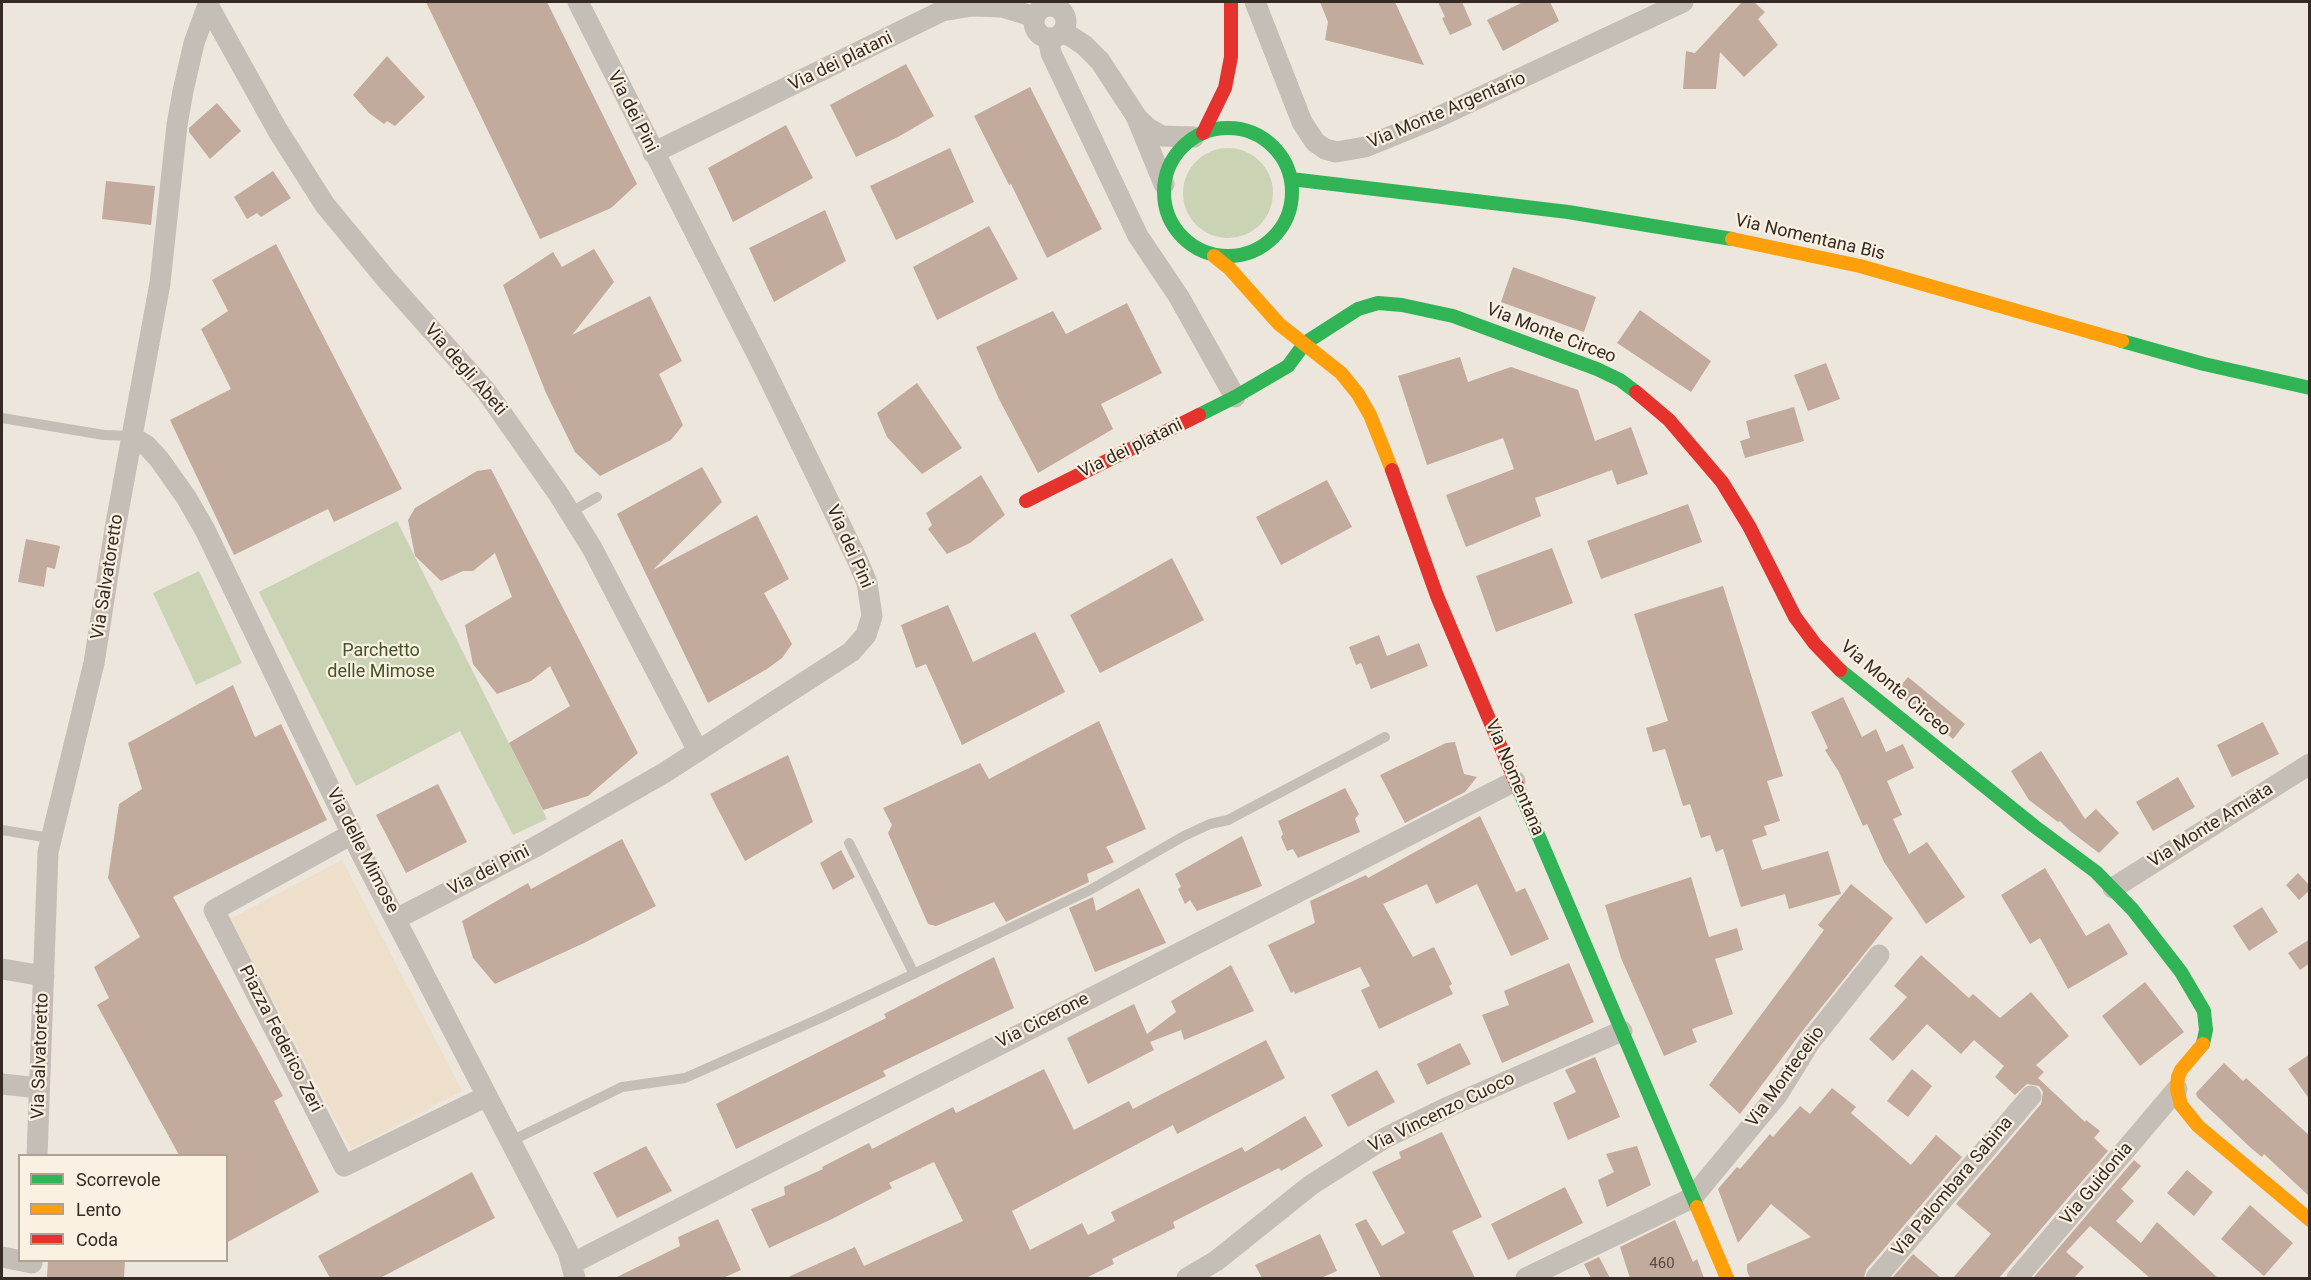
<!DOCTYPE html>
<style>
body{margin:0}
#map{position:relative;width:2311px;height:1280px;overflow:hidden;background:#ece6dc;font-family:Roboto,sans-serif}
canvas{display:block}
.frame{position:absolute;inset:0;border:3px solid #352b24;pointer-events:none}
.legend{position:absolute;left:18px;top:1154px;width:210px;height:108px;box-sizing:border-box;background:#fbf1e2;border:2px solid #aca296;margin:0;padding:8px 10px;list-style:none;font-size:18px;color:#352b24}
.legend li{display:flex;align-items:center;gap:12px;height:30px}
.legend b{width:30px;border:2px solid #aca296}
</style>
<div id="map">
<canvas width="2311" height="1280"></canvas>
<div class="frame"></div>
<ul class="legend">
<li><b style="height:8px;background:#30b455"></b>Scorrevole</li>
<li><b style="height:8px;background:#ff9f0a"></b>Lento</li>
<li><b style="height:8px;background:#e5322d"></b>Coda</li>
</ul>
</div>
<script>
const ctx = document.querySelector('canvas').getContext('2d');
ctx.lineJoin = 'round';
function paint(path, color) {
  ctx.fillStyle = color;
  ctx.fill(path, 'evenodd');
}
function shape(rows) {
  const path = new Path2D();
  for (const r of rows) {
    if (r.length === 3) {
      path.moveTo(r[0] + r[2], r[1]);
      path.arc(r[0], r[1], r[2], 0, 2 * Math.PI);
      continue;
    }
    path.moveTo(r[0], r[1]);
    for (let i = 2; i < r.length; i += 2) path.lineTo(r[i], r[i + 1]);
  }
  return path;
}
function trace(path, color, width, dash) {
  ctx.strokeStyle = color;
  ctx.lineWidth = width;
  ctx.lineCap = dash ? 'butt' : 'round';
  ctx.setLineDash(dash || []);
  ctx.stroke(path);
}
function drawText(font, color, halo, rows, align = 'center') {
  ctx.font = font + ' Roboto,sans-serif';
  ctx.lineWidth = 4.5;
  ctx.setLineDash([]);
  ctx.textBaseline = 'middle';
  ctx.strokeStyle = halo;
  ctx.fillStyle = color;
  for (const [text, x, y, turn = 0] of rows) {
    ctx.save();
    ctx.translate(x, y);
    ctx.rotate((+turn || 0) * Math.PI / 180);
    ctx.textAlign = isNaN(turn) ? turn : align;
    if (halo) ctx.strokeText(text, 0, 0);
    ctx.fillText(text, 0, 0);
    ctx.restore();
  }
}
const green = shape([
 [1228,193,45],
 [397,521,547,819,513,835,460,731,356,786,259,592],
 [199,571,242,663,196,685,153,593]
]);
const plaza = shape([
 [342,860,462,1091,351,1149,230,919]
]);
const building = shape([
 [426,2,547,2,637,184,611,208,540,239],
 [1320,2,1395,2,1424,65,1325,40,1328,22],
 [1438,2,1462,2,1472,25,1450,35,1442,18,1445,17],
 [1523,2,1550,2,1559,21,1503,51,1487,20],
 [1742,2,1754,2,1765,12,1758,19,1778,45,1744,77,1720,52,1716,89,1683,89,1686,51,1695,53],
 [387,56,425,97,395,126,387,121,384,124,369,113,353,95],
 [906,64,934,116,898,137,856,157,830,105],
 [1030,87,1102,229,1047,258,1011,184,1009,185,974,116],
 [217,103,241,131,210,159,189,132,189,128],
 [786,125,813,178,733,222,708,168],
 [950,148,974,202,896,240,870,186],
 [273,171,291,198,261,217,257,213,247,219,234,197],
 [106,181,155,186,151,225,102,219],
 [825,210,846,261,774,302,749,248],
 [989,226,1018,279,937,320,913,267],
 [276,244,402,489,334,522,328,509,234,555,170,420,231,389,201,329,228,311,212,280],
 [594,249,614,282,572,335,650,296,682,361,659,374,683,425,671,440,600,476,575,452,546,393,503,285,553,252,562,267],
 [1513,267,1596,297,1584,332,1501,302],
 [1127,303,1162,373,1101,404,1113,429,1038,473,999,399,976,347,1053,311,1066,334],
 [1640,310,1711,361,1691,392,1617,343],
 [1460,357,1468,382,1511,367,1578,390,1595,441,1631,427,1648,474,1617,485,1612,470,1535,498,1541,516,1466,547,1446,495,1514,469,1503,438,1427,465,1398,376],
 [1826,363,1840,399,1808,411,1794,375],
 [917,383,962,448,922,474,887,437,877,413],
 [1794,407,1804,441,1745,458,1740,441,1750,438,1746,421],
 [702,467,722,502,653,570,757,515,789,579,764,593,792,644,782,658,767,669,708,703,617,514],
 [491,469,638,753,588,796,543,810,509,743,570,706,550,666,531,681,497,694,473,664,465,625,512,597,495,553,473,571,463,571,441,581,415,556,408,520,415,508,477,471],
 [981,475,1005,515,970,543,947,554,928,529,932,525,926,513],
 [1327,480,1352,527,1281,565,1256,517],
 [1688,504,1702,542,1601,579,1587,541],
 [26,539,60,546,55,569,47,567,44,587,18,582],
 [1552,548,1573,603,1496,632,1476,576],
 [1172,558,1204,620,1100,673,1070,615],
 [1723,586,1783,776,1767,781,1780,821,1764,826,1767,835,1752,840,1762,870,1828,851,1841,894,1789,909,1785,894,1741,907,1723,849,1716,852,1710,835,1701,838,1690,804,1683,806,1665,749,1653,752,1646,728,1668,721,1634,614],
 [948,605,973,662,1035,632,1065,692,962,745,926,664,916,668,901,625],
 [1379,635,1387,656,1419,643,1428,666,1371,689,1361,663,1356,665,1349,647],
 [1908,677,1965,724,1953,739,1895,692],
 [233,685,255,737,281,724,327,820,173,897,283,1096,274,1101,319,1192,226,1243,226,1155,179,1155,97,1005,109,998,94,967,140,937,108,878,119,804,142,789,128,743],
 [1843,697,1862,737,1876,729,1886,752,1903,744,1914,768,1887,781,1902,815,1893,819,1909,854,1927,842,1965,897,1926,924,1884,862,1867,824,1863,826,1839,772,1825,750,1828,748,1811,712],
 [1099,721,1146,829,1106,847,1114,862,1087,874,1089,882,1006,922,994,902,936,926,928,924,888,833,892,825,883,808,980,763,989,779],
 [2263,722,2279,754,2232,777,2217,745],
 [1455,742,1464,774,1477,777,1465,792,1405,823,1380,775,1446,743],
 [2041,751,2085,819,2096,809,2119,833,2099,853,2070,831,2060,821,2058,822,2029,800,2011,771],
 [788,755,813,822,745,861,710,794],
 [2178,777,2195,807,2153,831,2136,802],
 [438,784,467,842,406,873,376,815],
 [1345,788,1359,814,1355,819,1360,832,1298,858,1293,849,1287,851,1281,837,1283,834,1278,821],
 [1480,816,1516,892,1525,888,1549,939,1511,956,1477,884,1436,904,1427,884,1383,904,1413,957,1434,947,1452,984,1449,986,1453,994,1379,1029,1361,990,1370,986,1360,967,1295,994,1294,991,1291,993,1268,945,1315,923,1310,901,1366,875,1368,878],
 [1242,836,1262,886,1197,911,1190,900,1185,904,1178,889,1181,887,1175,874],
 [622,839,656,906,584,943,495,984,473,958,462,921,528,883,531,889],
 [841,850,855,877,833,890,820,863],
 [2045,868,2086,936,2109,923,2128,954,2068,989,2040,938,2030,944,2001,895],
 [2298,873,2310,886,2310,890,2299,900,2286,885],
 [1691,877,1709,937,1737,928,1743,950,1715,959,1733,1014,1692,1029,1697,1042,1664,1056,1621,958,1605,905],
 [1851,884,1893,918,1800,1034,1740,1114,1709,1085,1824,930,1818,925],
 [1139,888,1166,943,1095,972,1069,908,1093,897,1096,911],
 [2262,907,2278,932,2249,951,2233,926],
 [2310,939,2310,963,2300,970,2288,953],
 [1921,955,1969,998,1973,994,2000,1018,2031,992,2069,1036,2036,1065,2044,1072,2038,1078,2085,1122,2086,1120,2100,1131,2094,1138,2108,1151,1999,1278,1953,1278,1991,1234,1956,1204,2041,1104,2043,1092,2039,1086,2027,1084,2015,1095,1995,1077,2004,1066,1974,1040,1961,1054,1927,1024,1893,1061,1869,1039,1907,997,1894,986],
 [994,957,1014,1008,883,1071,886,1076,736,1149,716,1104,886,1018,884,1014],
 [1569,963,1594,1022,1502,1063,1482,1015,1509,1005,1504,991],
 [1231,965,1254,1011,1184,1040,1181,1030,1150,1042,1154,1050,1088,1084,1067,1038,1134,1004,1147,1034,1176,1012,1171,1001],
 [2145,982,2184,1032,2140,1066,2102,1016],
 [1266,1040,1285,1078,1177,1134,1173,1125,1012,1211,1030,1250,1082,1223,1088,1235,1115,1221,1111,1212,1242,1147,1245,1152,1305,1116,1323,1146,1281,1171,1279,1168,1173,1222,1175,1228,1112,1259,1114,1264,1086,1278,786,1278,855,1247,864,1266,963,1221,934,1162,889,1183,892,1188,832,1219,769,1248,751,1209,785,1195,784,1187,823,1169,822,1167,869,1143,872,1149,953,1107,956,1113,1044,1069,1074,1130,1129,1101,1133,1109],
 [1460,1043,1471,1064,1427,1085,1417,1064],
 [2310,1054,2310,1100,2288,1069],
 [1595,1057,1620,1117,1568,1140,1553,1103,1576,1092,1565,1070],
 [2224,1063,2243,1081,2246,1078,2310,1136,2310,1197,2264,1154,2262,1157,2251,1148,2197,1097,2196,1093],
 [1912,1069,1932,1086,1908,1117,1887,1101],
 [1377,1070,1395,1102,1348,1127,1331,1095],
 [1832,1088,1856,1107,1851,1113,1911,1165,1936,1135,1962,1157,1866,1270,1864,1278,1750,1278,1747,1271,1747,1264,1811,1237,1771,1204,1738,1243,1718,1189,1737,1167,1740,1169,1770,1134,1773,1137,1800,1106,1810,1114],
 [1442,1132,1482,1217,1452,1231,1475,1278,1381,1278,1355,1224,1366,1219,1382,1246,1405,1233,1372,1172,1401,1158,1399,1152],
 [646,1146,672,1191,617,1218,593,1173],
 [1637,1146,1651,1185,1607,1207,1598,1180,1614,1172,1606,1154],
 [2134,1160,2141,1166,2121,1189,2134,1201,2116,1221,2141,1243,2157,1222,2218,1278,2150,1278,2090,1226,2066,1252,2084,1267,2074,1278,2033,1278],
 [2187,1170,2213,1192,2194,1216,2167,1193],
 [472,1172,495,1218,380,1278,330,1278,318,1256],
 [1565,1187,1583,1223,1508,1260,1491,1224],
 [2250,1205,2293,1243,2264,1276,2221,1239],
 [718,1219,741,1270,723,1278,615,1278,680,1246,678,1237],
 [1675,1220,1693,1262,1697,1259,1704,1278,1630,1278,1620,1247],
 [1320,1234,1337,1271,1321,1278,1262,1278,1255,1265],
 [1913,1254,1941,1278,1892,1278],
 [1599,1257,1610,1278,1591,1278,1584,1264],
 [48,1260,125,1260,124,1278,47,1278]
]);
const lane = shape([
 [2,418,104,435,131,436],
 [571,512,597,497],
 [2,830,50,838],
 [849,843,914,974],
 [511,1141,622,1087,685,1078,823,1017,1090,890,1184,836,1210,824,1228,820,1385,737]
]);
const street = shape([
 [1255,2,1302,122,1315,142,1325,149,1336,152,1365,147,1436,118,1683,2],
 [208,5,278,131,325,205,386,279,486,391,559,495,592,548,698,751],
 [1050,22,16],
 [1064,32,1084,45,1100,61,1136,116,1164,184],
 [1048,38,1051,53,1138,236,1179,297,1235,397],
 [1136,117,1148,128,1162,136,1194,137],
 [653,153,942,11,972,6,1002,7,1035,17],
 [131,436,147,446,159,459,186,497,205,530,362,855,568,1252,575,1278],
 [352,834,214,910,344,1166,487,1096],
 [2113,888,2310,764],
 [396,919,535,847,664,773,851,652,866,635,872,616,867,583,857,559,765,370,578,2],
 [2,969,44,976],
 [2,1084,39,1088],
 [37,1156,48,852,94,663,115,529,160,283,177,125,183,91,194,43,209,2],
 [2,1257,32,1263],
 [573,1263,1515,781],
 [1187,1278,1216,1261,1311,1185,1385,1138,1448,1107,1622,1031],
 [1526,1278,1692,1198,1778,1094,1810,1042,1879,955],
 [1876,1278,2031,1096],
 [2017,1278,2177,1089]
]);
const fast = shape([
 [1228,192,64],
 [1291,179,1568,212,1732,239],
 [2122,341,2204,364,2310,388],
 [1199,415,1235,397,1288,366,1305,343,1358,309,1378,303,1402,305,1453,316,1597,369,1620,380,1636,392],
 [1840,670,2034,826,2096,872,2133,910,2181,972,2204,1011,2206,1030,2203,1044],
 [1519,790,1697,1207]
]);
const slow = shape([
 [1732,239,1860,266,2122,341],
 [1214,256,1230,269,1279,324,1341,373,1358,394,1370,415,1392,470],
 [2203,1044,2181,1070,2178,1077,2177,1089,2181,1105,2198,1126,2310,1220],
 [1697,1207,1727,1278]
]);
const jam = shape([
 [1203,133,1225,88,1231,57,1231,2],
 [1636,392,1669,420,1722,482,1749,526,1795,617,1815,644,1840,670],
 [1392,470,1437,596,1519,790],
 [1026,501,1199,415]
]);
const numberNames = [
 ["460",1662,1264]
];
const streetNames = [
 ["Via dei platani",841,62,-26],
 ["Via Monte Argentario",1447,111,-23],
 ["Via dei Pini",632,112,63],
 ["Via Nomentana Bis",1810,238,13],
 ["Via Monte Circeo",1551,334,21],
 ["Via degli Abeti",465,370,49],
 ["Via dei platani",1131,449,-26],
 ["Via dei Pini",849,547,66],
 ["Via Salvatoretto",108,577,-81],
 ["Via Monte Circeo",1895,689,40],
 ["Via Nomentana",1514,778,67],
 ["Via Monte Amiata",2211,826,-32],
 ["Via delle Mimose",362,851,63],
 ["Via dei Pini",489,871,-27],
 ["Via Cicerone",1043,1021,-27],
 ["Piazza Federico Zeri",280,1039,63],
 ["Via Salvatoretto",41,1056,-88],
 ["Via Montecelio",1786,1077,-54],
 ["Via Vincenzo Cuoco",1442,1113,-26],
 ["Via Guidonia",2097,1184,-50],
 ["Via Palombara Sabina",1953,1187,-50]
];
const parkNames = [
 ["Parchetto",381,651],
 ["delle Mimose",381,672]
];
paint(green, '#cbd3b5');
paint(plaza, '#eddfca');
paint(building, '#c2aa9c');
trace(lane, '#c5beb6', 10);
trace(street, '#c5beb6', 21);
trace(fast, '#30b455', 14);
trace(slow, '#ff9f0a', 14);
trace(jam, '#e5322d', 14);
drawText('15px', '#584b42', null, numberNames);
drawText('18px', '#352b24', '#fbf1e2', streetNames);
drawText('18px', '#415626', '#fbf1e2', parkNames);
</script>
